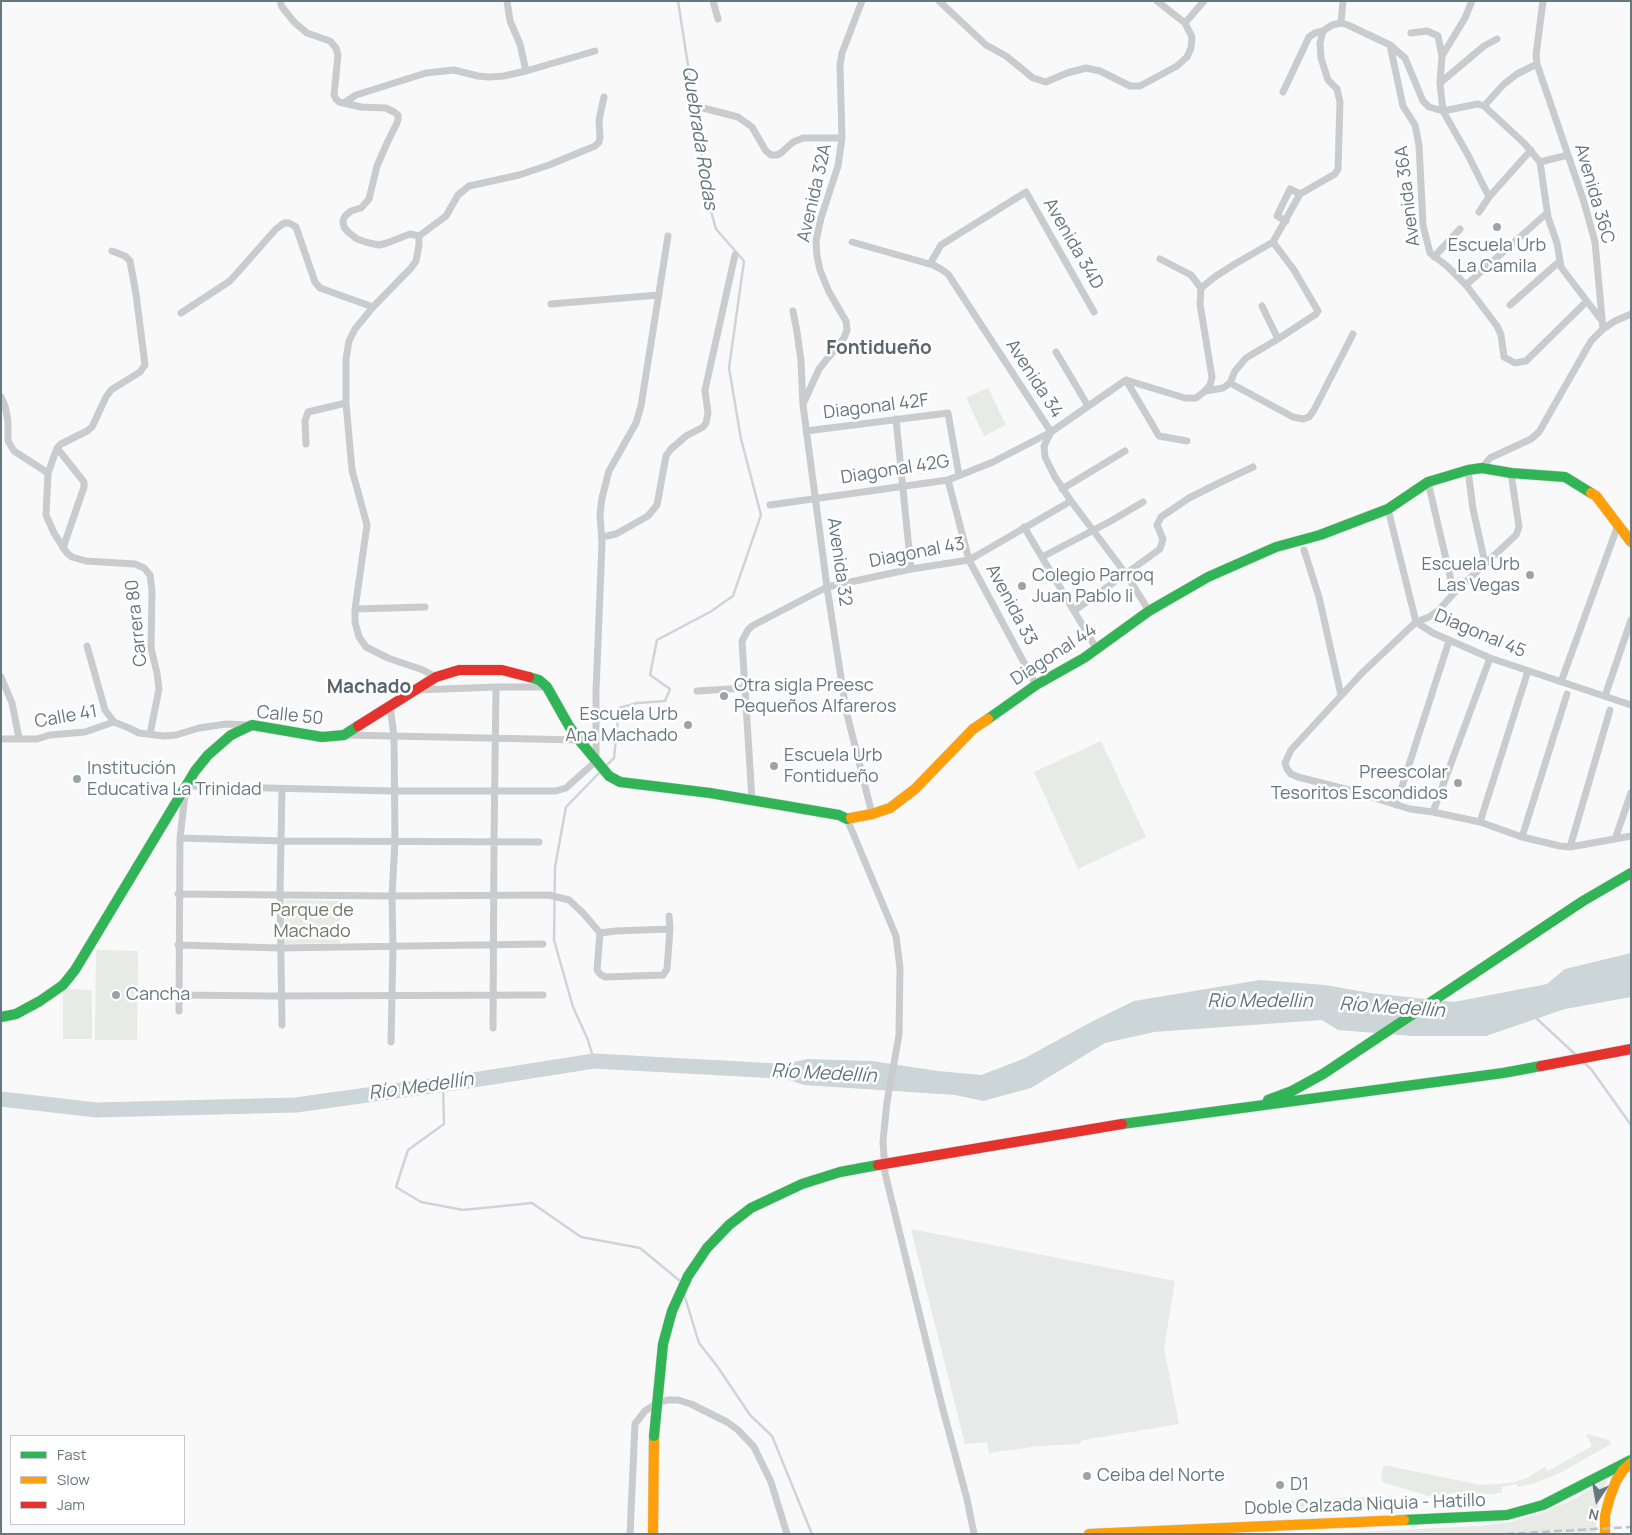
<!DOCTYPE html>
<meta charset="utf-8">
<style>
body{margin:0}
#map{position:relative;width:1632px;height:1535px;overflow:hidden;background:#f9f9f9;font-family:Manrope,sans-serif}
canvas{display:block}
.frame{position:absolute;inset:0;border:2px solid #667780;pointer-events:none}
.legend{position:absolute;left:10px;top:1435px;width:175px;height:90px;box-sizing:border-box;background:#fff;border:1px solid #c2c9cc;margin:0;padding:6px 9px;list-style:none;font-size:15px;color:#667780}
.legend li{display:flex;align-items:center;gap:10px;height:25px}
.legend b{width:25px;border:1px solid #c2c9cc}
.north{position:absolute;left:1572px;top:1475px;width:50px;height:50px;-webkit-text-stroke:4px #fff;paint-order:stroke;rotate:192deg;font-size:14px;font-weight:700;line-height:20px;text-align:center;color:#667780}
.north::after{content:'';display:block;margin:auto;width:18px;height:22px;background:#667780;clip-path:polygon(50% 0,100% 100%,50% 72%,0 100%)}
</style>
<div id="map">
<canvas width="1632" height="1535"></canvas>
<div class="frame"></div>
<ul class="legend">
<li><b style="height:6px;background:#30b455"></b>Fast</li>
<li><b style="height:6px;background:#ff9f0a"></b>Slow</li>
<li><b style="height:6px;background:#e5322d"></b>Jam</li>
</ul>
<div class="north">N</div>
</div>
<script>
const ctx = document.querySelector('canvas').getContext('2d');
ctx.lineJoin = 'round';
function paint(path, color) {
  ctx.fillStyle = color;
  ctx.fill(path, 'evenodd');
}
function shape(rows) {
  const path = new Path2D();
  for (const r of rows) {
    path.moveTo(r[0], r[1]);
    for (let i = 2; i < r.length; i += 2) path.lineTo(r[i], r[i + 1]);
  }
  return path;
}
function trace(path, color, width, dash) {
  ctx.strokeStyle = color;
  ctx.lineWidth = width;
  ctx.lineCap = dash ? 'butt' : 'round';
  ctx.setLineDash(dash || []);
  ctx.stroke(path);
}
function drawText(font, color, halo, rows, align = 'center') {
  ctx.font = font + ' Manrope,sans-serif';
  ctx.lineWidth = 5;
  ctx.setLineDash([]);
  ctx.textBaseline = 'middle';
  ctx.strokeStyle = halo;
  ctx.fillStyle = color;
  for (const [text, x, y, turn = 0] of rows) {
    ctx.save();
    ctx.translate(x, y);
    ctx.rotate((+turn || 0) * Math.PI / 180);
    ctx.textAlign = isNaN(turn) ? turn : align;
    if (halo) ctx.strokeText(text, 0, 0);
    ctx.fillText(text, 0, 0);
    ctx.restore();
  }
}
const built = shape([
 [911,1229,1175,1281,1164,1348,1179,1424,1083,1440,1079,1444,1040,1446,989,1453,987,1442,965,1444]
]);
const green = shape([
 [988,388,1006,425,984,436,966,398],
 [1101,741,1146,837,1078,869,1034,772],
 [285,900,340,901,340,943,284,944],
 [96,950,138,951,137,1040,95,1040],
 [63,989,92,990,92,1039,63,1039],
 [1586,1434,1609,1440,1611,1444,1560,1473,1535,1483,1518,1487,1517,1484,1502,1487,1502,1493,1490,1494,1455,1493,1429,1496,1391,1485,1383,1482,1381,1479,1383,1468,1385,1466,1388,1466,1481,1485,1510,1483,1527,1478,1545,1467,1548,1471,1592,1446],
 [1608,1478,1601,1496,1596,1517,1596,1534,1321,1534,1478,1526,1511,1522,1545,1512,1576,1498],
 [1380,1496,1401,1505,1250,1514,1269,1502]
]);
const water = shape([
 [1631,953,1631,997,1565,1009,1486,1036,1412,1036,1338,1030,1322,1020,1154,1032,1105,1043,1031,1088,983,1101,955,1095,804,1085,759,1070,807,1059,872,1061,938,1071,981,1075,1023,1059,1095,1020,1134,1001,1260,980,1325,985,1371,993,1454,1002,1547,984,1565,969]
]);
const stream = shape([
 [605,767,614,758,619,708,637,703,665,701,670,689,650,675,657,640,710,612,733,596,761,515,741,439,729,368,744,261,716,229,705,190,702,155,678,1],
 [1535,1017,1576,1055],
 [594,1061,588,1040,573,1007,554,940,555,867,566,807,601,771],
 [1582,1061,1591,1069,1631,1125],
 [443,1085,444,1124,408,1150,396,1187,421,1202,463,1210,532,1203,581,1237,640,1248,680,1281,681,1283],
 [684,1294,699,1343,717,1366,750,1415,772,1436,812,1534]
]);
const river = shape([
 [1,1099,96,1110,296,1105,467,1081,594,1061,778,1071]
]);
const street = shape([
 [280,1,282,7,294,22,307,33,330,41,336,48,338,55,334,95,336,99,339,102,361,107,386,108,394,112,398,115,398,120,396,125,388,141,377,166,369,199,361,208,351,211,345,216,343,221,344,227,348,232,357,239,369,243,379,245,387,243,410,234,419,236,419,245,416,261,411,268,373,307,355,329,349,341,346,359,346,403,352,470,367,525,355,609,355,622,359,637,366,647,388,658,423,670,436,677],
 [507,1,510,21,520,44,526,71],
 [713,1,718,19],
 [939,1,986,45,1006,56,1033,78,1046,82,1067,73,1086,68,1100,71,1130,86,1140,86,1177,66,1187,57,1191,48,1192,37,1185,23,1157,1],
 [1472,1,1465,18,1442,56,1440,83,1443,111,1468,155,1489,197],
 [1185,23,1204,1],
 [1341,23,1343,1],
 [1411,33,1427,31,1438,36,1442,56],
 [1390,45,1403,106,1415,125,1419,145,1423,225,1430,253,1447,266,1466,285,1497,326,1501,335,1504,357,1515,363,1526,361,1586,302],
 [1440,83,1484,46,1497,39],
 [1283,92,1309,37,1315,33,1323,31,1332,25,1341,23,1348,25,1390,45,1405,58,1423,101,1429,107,1443,111,1478,104,1484,106,1504,84,1517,74,1537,64],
 [344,103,356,95,426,73,454,70,478,76,489,77,504,76,526,71,595,51],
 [1484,106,1524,143,1540,162,1548,217,1557,243,1561,267,1602,321],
 [703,108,738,117,752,127,766,151,771,155,777,155,781,153,793,142,803,138,842,138],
 [1540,162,1568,155],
 [1479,212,1489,197,1531,150],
 [1286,221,1277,216,1290,189,1300,194],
 [419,236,446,216,458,195,469,186,519,175,549,165,595,146,599,142,600,138,599,120,604,97],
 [852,242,933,265,941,269,948,274,1051,432,1044,446,1045,457,1055,477,1071,501,1126,574,1149,611],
 [112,251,125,256,130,261,136,294,145,365,140,372,111,390,106,397,92,427,87,431,61,444,57,448,48,473,46,515,54,533,67,553,72,557,86,561,135,564,144,568,150,575,152,591,151,648,157,673,159,689,150,734],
 [1434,257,1460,229],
 [930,264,941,245,1026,192,1094,312],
 [1466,285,1547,213],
 [1201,288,1216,276,1235,264,1273,242,1300,194,1335,174,1338,169,1340,102,1337,89,1328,80,1321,58,1320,43,1323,31],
 [551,304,659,295],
 [1510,305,1560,261],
 [1262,306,1278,339],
 [793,311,797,332,801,361,803,405,827,587,846,710,872,814],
 [181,313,230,281,276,229,284,223,289,223,296,227,315,282,320,288,373,307],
 [1603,329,1615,321,1631,314],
 [1056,352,1088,406],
 [1126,380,1159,436,1187,441],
 [1230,383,1293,417,1303,419,1309,417,1314,410,1353,334],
 [1205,391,1223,388,1230,383,1235,371,1246,358,1278,339,1316,314,1318,311,1294,270,1273,242],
 [1,397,5,406,8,421,8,441,14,451,48,473],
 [804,402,819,369,844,338,847,330,846,321,829,292,820,270,817,256,816,241,821,218,838,166,842,138,840,65,842,53,862,1],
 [896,419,911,569],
 [806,431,948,413,959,475],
 [306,444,305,421,308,412,346,403],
 [57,448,84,482,84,487,63,548],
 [1482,468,1490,458,1531,439,1539,432,1591,341,1603,329,1595,242,1584,202,1537,64,1536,55,1543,1],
 [1468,470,1473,509,1485,563],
 [948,480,969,560,1036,685],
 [1428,482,1454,593],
 [1062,489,1125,451],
 [770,505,948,480,993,462,1051,432,1126,380,1185,398,1196,398,1205,391,1210,385,1212,377,1200,304,1201,288,1191,275,1160,259],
 [1388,509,1416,622,1429,617,1439,610,1454,593,1516,535,1519,527,1511,473],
 [1024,527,1096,648],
 [602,537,616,534,648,516,657,505,666,456,671,449,686,436,703,427,706,423,708,413,705,390,735,255],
 [1304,550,1319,597,1341,695],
 [1042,557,1111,521,1143,502],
 [355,609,425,607],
 [1074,611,1160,549,1163,539,1157,525,1161,517,1189,498,1221,482,1253,467],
 [87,646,105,710,114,722],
 [1,677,12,703,19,738],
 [1561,682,1618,525],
 [417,690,496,687,547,687],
 [697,691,745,688],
 [1605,696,1631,620],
 [1631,705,1490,658,1433,633,1416,622,1362,673,1291,750,1285,763,1287,769,1291,774,1298,777,1349,790,1410,809,1433,812,1480,822,1522,837,1560,846,1570,847,1631,836],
 [390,706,394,736,395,841,392,896,393,947,391,1042],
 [344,735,579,740],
 [1,739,37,739,50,735,85,732,114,722,129,728,139,733,164,736,176,735,199,728,226,724,249,725],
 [752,800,742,641,748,630,752,626,827,587,911,569,969,560,1071,501],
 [1396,805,1449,641],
 [1433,812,1490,658],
 [847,819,896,936,900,968,899,1035,887,1102,883,1141,885,1173,942,1406,967,1499,974,1534],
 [1480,822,1528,671],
 [1522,837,1567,694],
 [180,838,282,841,539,842],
 [1615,839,1631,793],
 [1570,847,1610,710],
 [178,894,392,896,549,895,569,900,583,913,600,933,597,970,600,974,605,977,663,975,667,969,670,929],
 [600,933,616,931,670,929,669,916],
 [178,945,280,948,543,944],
 [179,995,271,996,543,995],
 [179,1011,180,838,186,786,393,791,556,791,566,788,596,761,596,691,602,543,600,514,602,498,609,471,636,423,641,406,668,236],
 [282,1025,280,894,282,789],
 [493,1028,494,841,496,687],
 [630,1534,635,1424,645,1411,656,1404,667,1400,678,1400,691,1404,727,1422,738,1430,754,1447,771,1482,787,1534]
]);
const fast = shape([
 [529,677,539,680,547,687,569,726,579,740,609,776,620,782,710,793,839,815,847,819,851,818],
 [988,719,1036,685,1084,658,1149,611,1208,577,1276,547,1320,535,1388,509,1428,482,1468,470,1482,468,1511,473,1565,477,1591,493],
 [1,1017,16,1014,40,1001,63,985,75,970,195,771,208,755,231,735,252,725,322,737,344,735,358,726],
 [1268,1100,1292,1091,1323,1074,1583,901,1631,873],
 [1122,1124,1503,1073,1541,1066],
 [1404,1520,1507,1515,1543,1505,1631,1460]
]);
const slow = shape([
 [1591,493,1596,496,1631,542],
 [851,818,872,814,890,808,915,789,973,729,988,719],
 [653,1534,654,1436],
 [1089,1534,1404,1520],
 [1605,1534,1605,1515,1610,1497,1616,1481,1623,1470,1631,1463]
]);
const jam = shape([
 [358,726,436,677,459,670,502,670,529,677],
 [1541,1066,1631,1049]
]);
const rail = shape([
 [1506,1534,1631,1527]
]);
const fastBridge = shape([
 [654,1436,663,1344,672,1311,688,1276,707,1248,729,1225,751,1208,802,1184,840,1172,878,1165]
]);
const jamBridge = shape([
 [878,1165,1122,1124]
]);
const markers = [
 [1497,227,5,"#99a4aa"],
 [1530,575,5,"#99a4aa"],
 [1022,586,5,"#99a4aa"],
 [724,696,5,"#99a4aa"],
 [688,725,5,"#99a4aa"],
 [774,766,5,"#99a4aa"],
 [77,779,5,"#99a4aa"],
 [1458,783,5,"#99a4aa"],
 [116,995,5,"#99a4aa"],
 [1087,1476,5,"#99a4aa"],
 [1280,1485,5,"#99a4aa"]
];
const streetNames = [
 ["Avenida 32A",815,193,-77],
 ["Avenida 36C",1594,194,74],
 ["Avenida 36A",1408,196,-97],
 ["Avenida 34D",1073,244,60],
 ["Avenida 34",1034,379,57],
 ["Diagonal 42F",876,407,-7],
 ["Diagonal 42G",895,470,-9],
 ["Diagonal 43",917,553,-11],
 ["Avenida 32",839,562,82],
 ["Avenida 33",1011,605,62],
 ["Carrera 80",137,623,-96],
 ["Diagonal 45",1480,634,23],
 ["Diagonal 44",1054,655,-33],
 ["Calle 50",290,716,6],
 ["Calle 41",66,717,-10],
 ["Doble Calzada Niquia - Hatillo",1365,1505,-2]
];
const poiNames = [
 ["Escuela Urb",1497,246,"center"],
 ["La Camila",1497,267,"center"],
 ["Escuela Urb",1520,565,"right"],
 ["Las Vegas",1520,586,"right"],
 ["Colegio Parroq",1032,576],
 ["Juan Pablo Ii",1032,597],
 ["Otra sigla Preesc",734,686],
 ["Pequeños Alfareros",734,707],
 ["Escuela Urb",678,715,"right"],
 ["Ana Machado",678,736,"right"],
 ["Escuela Urb",784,756],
 ["Fontidueño",784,777],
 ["Institución",87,769],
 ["Educativa La Trinidad",87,790],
 ["Preescolar",1448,773,"right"],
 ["Tesoritos Escondidos",1448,794,"right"],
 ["Cancha",126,995],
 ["Ceiba del Norte",1097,1476],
 ["D1",1290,1485]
];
const parkNames = [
 ["Parque de",312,911],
 ["Machado",312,932]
];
const waterNames = [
 ["Quebrada Rodas",699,138,81],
 ["Rio Medellin",1260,1002],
 ["Río Medellín",1392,1008,4],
 ["Río Medellín",824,1074,3],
 ["Río Medellín",421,1087,-8]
];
const neighbourhoodNames = [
 ["Fontidueño",879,349],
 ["Machado",369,688]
];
paint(built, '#e8e9e9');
paint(green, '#e8eae6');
paint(water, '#ccd5d7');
trace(stream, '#ccd5d7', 2.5);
trace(river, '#ccd5d7', 15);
trace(fast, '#d5d6d7', 11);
trace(slow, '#d5d6d7', 11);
trace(jam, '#d5d6d7', 11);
trace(street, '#cacbcc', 7);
trace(fast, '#30b455', 10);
trace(slow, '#ff9f0a', 10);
trace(jam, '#e5322d', 10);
trace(rail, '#c0c2c3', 2.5, [8, 4]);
trace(fastBridge, '#d5d6d7', 11, []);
trace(jamBridge, '#d5d6d7', 11, []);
trace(fastBridge, '#30b455', 10);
trace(jamBridge, '#e5322d', 10);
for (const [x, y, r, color] of markers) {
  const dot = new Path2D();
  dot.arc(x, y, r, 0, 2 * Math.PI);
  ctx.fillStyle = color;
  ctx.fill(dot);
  trace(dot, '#fff', 2);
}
drawText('18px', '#667780', '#fff', streetNames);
drawText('18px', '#667780', '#fff', poiNames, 'left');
drawText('18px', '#6a7966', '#fff', parkNames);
drawText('italic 19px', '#62767a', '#fff', waterNames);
drawText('bold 19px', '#58656c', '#fff', neighbourhoodNames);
</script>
